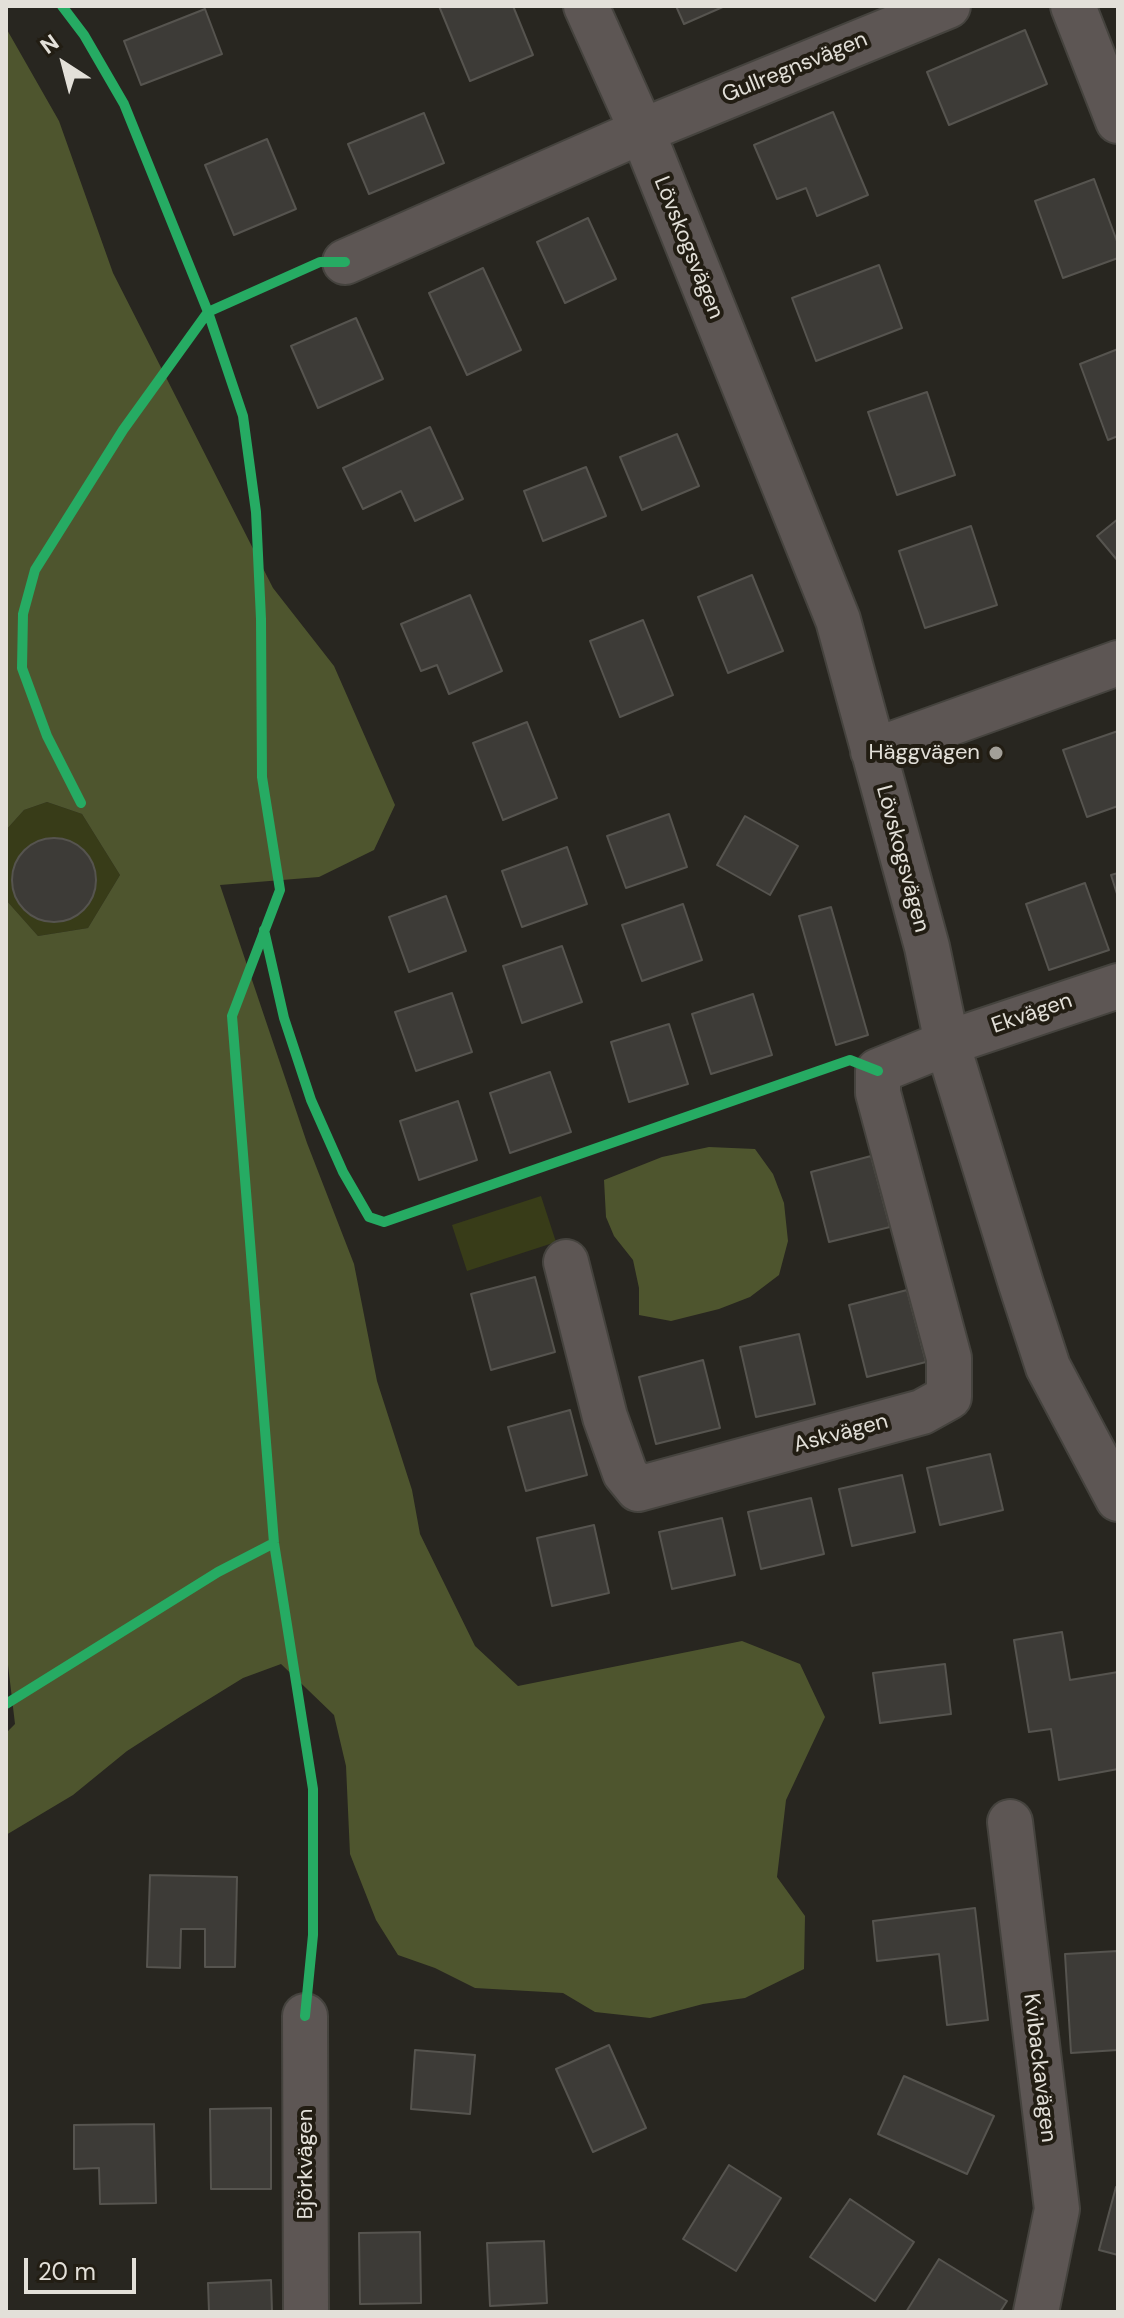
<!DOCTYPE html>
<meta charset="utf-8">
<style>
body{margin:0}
#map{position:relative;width:1124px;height:2318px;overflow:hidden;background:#282620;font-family:"DM Sans",sans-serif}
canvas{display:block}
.frame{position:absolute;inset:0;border:8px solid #e3e0d9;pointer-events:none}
.north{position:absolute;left:24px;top:24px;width:80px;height:80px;-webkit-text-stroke:6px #221d13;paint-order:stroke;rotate:324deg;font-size:22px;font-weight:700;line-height:32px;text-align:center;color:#e3e0d9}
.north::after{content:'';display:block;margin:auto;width:28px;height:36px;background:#e3e0d9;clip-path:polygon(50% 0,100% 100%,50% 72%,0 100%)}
.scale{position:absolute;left:24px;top:2258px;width:112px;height:36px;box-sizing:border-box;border:4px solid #e3e0d9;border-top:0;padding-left:10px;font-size:24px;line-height:28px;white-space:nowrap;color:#e3e0d9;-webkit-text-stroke:6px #221d13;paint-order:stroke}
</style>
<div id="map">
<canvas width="1124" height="2318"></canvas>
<div class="frame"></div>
<div class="north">N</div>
<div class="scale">20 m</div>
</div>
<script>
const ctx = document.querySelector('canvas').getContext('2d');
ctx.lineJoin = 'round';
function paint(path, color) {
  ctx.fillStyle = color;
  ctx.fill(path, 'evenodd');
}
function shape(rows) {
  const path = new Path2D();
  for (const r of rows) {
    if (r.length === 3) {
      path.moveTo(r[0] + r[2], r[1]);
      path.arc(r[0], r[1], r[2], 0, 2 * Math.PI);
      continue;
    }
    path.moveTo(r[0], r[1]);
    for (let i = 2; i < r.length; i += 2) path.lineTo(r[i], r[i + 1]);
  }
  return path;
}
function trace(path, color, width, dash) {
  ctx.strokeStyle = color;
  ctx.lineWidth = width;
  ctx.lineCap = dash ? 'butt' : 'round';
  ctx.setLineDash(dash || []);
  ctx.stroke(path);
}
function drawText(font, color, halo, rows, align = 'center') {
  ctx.font = font + ' "DM Sans",sans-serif';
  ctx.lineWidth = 8;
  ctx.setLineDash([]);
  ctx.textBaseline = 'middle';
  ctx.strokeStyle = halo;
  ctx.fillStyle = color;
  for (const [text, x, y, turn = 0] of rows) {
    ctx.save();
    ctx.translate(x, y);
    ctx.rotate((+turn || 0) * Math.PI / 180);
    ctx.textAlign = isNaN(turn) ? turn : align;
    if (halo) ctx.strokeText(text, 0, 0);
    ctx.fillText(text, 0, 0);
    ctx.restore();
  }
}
const green = shape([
 [47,802,82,814,120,875,88,928,38,936,6,900,6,830,24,810],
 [541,1196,556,1242,467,1271,452,1225]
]);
const forest = shape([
 [6,28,59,121,113,273,273,588,334,666,395,805,374,850,319,877,220,885,307,1143,354,1264,377,1381,412,1490,420,1534,475,1646,518,1686,742,1641,800,1664,825,1717,786,1800,777,1877,805,1916,804,1969,745,1998,703,2004,650,2018,595,2012,563,1993,475,1988,435,1968,398,1955,376,1920,350,1854,346,1766,334,1715,281,1664,243,1678,183,1715,127,1751,73,1795,6,1835,6,1733,15,1724,6,1648,6,900,38,936,88,928,120,875,82,814,47,802,24,810,6,830],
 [709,1147,755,1149,773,1174,784,1203,788,1241,779,1275,750,1297,719,1309,671,1321,639,1315,639,1288,633,1260,614,1236,606,1217,604,1180,662,1157]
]);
const building = shape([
 [439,6,513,6,533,55,470,81,439,6],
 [676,6,725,6,684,24,676,6],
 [205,9,222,54,141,85,124,41,205,9],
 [1025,30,1047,84,949,125,927,72,1025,30],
 [833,112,868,195,817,216,806,188,777,199,754,145,833,112],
 [424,113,444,163,369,194,348,144,424,113],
 [267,139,296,209,234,235,205,165,267,139],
 [1094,179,1118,244,1118,258,1063,278,1035,201,1094,179],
 [588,218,616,279,565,303,537,242,588,218],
 [879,265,902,328,816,361,792,298,879,265],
 [483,268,521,350,467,375,429,293,483,268],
 [356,318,383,379,318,408,291,346,356,318],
 [1118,349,1118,436,1108,440,1080,364,1118,349],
 [927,392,955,475,897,495,868,412,927,392],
 [430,427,463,499,415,521,401,491,363,509,343,468,430,427],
 [677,434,699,486,642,510,620,457,677,434],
 [586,467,606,516,543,541,524,491,586,467],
 [1118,519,1118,561,1097,536,1118,519],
 [971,526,997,605,925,628,899,551,971,526],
 [752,575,783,651,728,673,698,597,752,575],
 [470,595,502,671,449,694,437,665,421,671,401,624,470,595],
 [643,620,673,695,620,717,590,641,643,620],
 [527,722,557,798,503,820,473,743,527,722],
 [1118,731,1118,806,1087,817,1063,750,1118,731],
 [669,814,687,867,626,888,607,836,669,814],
 [745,816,798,846,770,895,717,865,745,816],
 [54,880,42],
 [567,847,587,904,522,927,502,871,567,847],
 [1118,873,1118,897,1111,875,1118,873],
 [1085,883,1109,950,1049,970,1026,904,1085,883],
 [446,896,466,951,409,972,389,917,446,896],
 [683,904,702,960,642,981,622,925,683,904],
 [831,907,868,1035,836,1045,799,916,831,907],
 [562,946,582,1002,522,1023,503,966,562,946],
 [452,993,472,1052,416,1071,395,1012,452,993],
 [753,994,772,1055,711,1074,692,1014,753,994],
 [669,1024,688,1084,629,1102,611,1042,669,1024],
 [550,1072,571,1132,510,1153,490,1093,550,1072],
 [458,1101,477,1160,419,1180,400,1121,458,1101],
 [871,1156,890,1227,829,1242,811,1172,871,1156],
 [535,1277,555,1352,491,1370,471,1294,535,1277],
 [907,1290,926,1362,867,1377,849,1305,907,1290],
 [799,1334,815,1404,756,1417,740,1347,799,1334],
 [703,1360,720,1428,656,1444,639,1377,703,1360],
 [570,1410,587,1475,526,1491,508,1427,570,1410],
 [990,1454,1003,1510,940,1525,927,1468,990,1454],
 [902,1475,915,1532,852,1546,839,1489,902,1475],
 [811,1498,824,1554,761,1569,748,1512,811,1498],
 [722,1518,735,1575,672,1589,659,1532,722,1518],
 [594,1525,609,1593,552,1606,537,1538,594,1525],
 [1062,1632,1070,1680,1118,1672,1118,1769,1059,1780,1051,1729,1029,1732,1014,1640,1062,1632],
 [945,1664,951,1714,880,1723,873,1673,945,1664],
 [150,1875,237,1877,235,1967,205,1967,205,1929,181,1929,180,1968,147,1967,150,1875],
 [975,1908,988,2020,947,2025,939,1954,877,1961,873,1921,975,1908],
 [1118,1951,1118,2050,1071,2053,1065,1954,1118,1951],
 [609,2045,646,2128,593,2152,556,2069,609,2045],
 [415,2050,475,2055,470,2114,411,2109,415,2050],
 [904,2076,994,2116,967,2174,878,2134,904,2076],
 [271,2108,271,2189,211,2189,210,2109,271,2108],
 [154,2124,156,2203,100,2204,99,2168,74,2169,74,2125,154,2124],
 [729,2165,781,2198,736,2271,683,2239,729,2165],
 [1116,2187,1118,2187,1118,2255,1099,2250,1116,2187],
 [850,2199,914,2242,875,2301,810,2257,850,2199],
 [420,2232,421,2303,360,2304,359,2233,420,2232],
 [544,2241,547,2303,490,2306,487,2243,544,2241],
 [939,2259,1007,2301,1000,2312,906,2312,939,2259],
 [271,2280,272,2312,209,2312,208,2283,271,2280]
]);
const minor = shape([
 [586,6,642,131,838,620,927,947,947,1043,1021,1284,1048,1367,1118,1499],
 [1073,6,1118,121],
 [345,262,642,131,948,6],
 [873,751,1118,663],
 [566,1262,605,1417,625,1473,638,1489,922,1412,949,1397,949,1358,878,1093,878,1071,947,1043,1118,986],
 [1010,1822,1057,2209,1036,2312],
 [305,2016,306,2312]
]);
const cycleway = shape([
 [62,6,84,35,124,104,208,312,243,416,256,512,261,619,262,777,280,890,232,1016,274,1543,313,1789,313,1935,305,2016],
 [81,803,47,736,22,668,23,614,35,570,123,430,208,312,320,262,345,262],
 [264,930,284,1018,311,1100,343,1172,369,1217,384,1222,850,1060,878,1071],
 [6,1704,218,1572,274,1543]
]);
const markers = [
 [996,753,8,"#a29f98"]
];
const streetNames = [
 ["Gullregnsvägen",795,68,-22],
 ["Lövskogsvägen",688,248,68],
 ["Lövskogsvägen",902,859,75],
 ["Ekvägen",1032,1014,-19],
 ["Askvägen",841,1434,-15],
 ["Kvibackavägen",1039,2068,83],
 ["Björkvägen",306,2164,-90]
];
const poiNames = [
 ["Häggvägen",980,753]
];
paint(green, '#383c18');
paint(forest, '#4e552e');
paint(building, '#3d3b37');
trace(building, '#56544f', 2);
trace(minor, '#45433e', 48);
trace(minor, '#5d5654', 44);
trace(cycleway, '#26ab63', 10);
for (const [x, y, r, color] of markers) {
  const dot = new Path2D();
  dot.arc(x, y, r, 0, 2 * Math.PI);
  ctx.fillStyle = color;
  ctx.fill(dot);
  trace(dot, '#221d13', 3);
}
drawText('22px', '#e3e0d9', '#221d13', streetNames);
drawText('22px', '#e3e0d9', '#221d13', poiNames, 'right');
</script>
